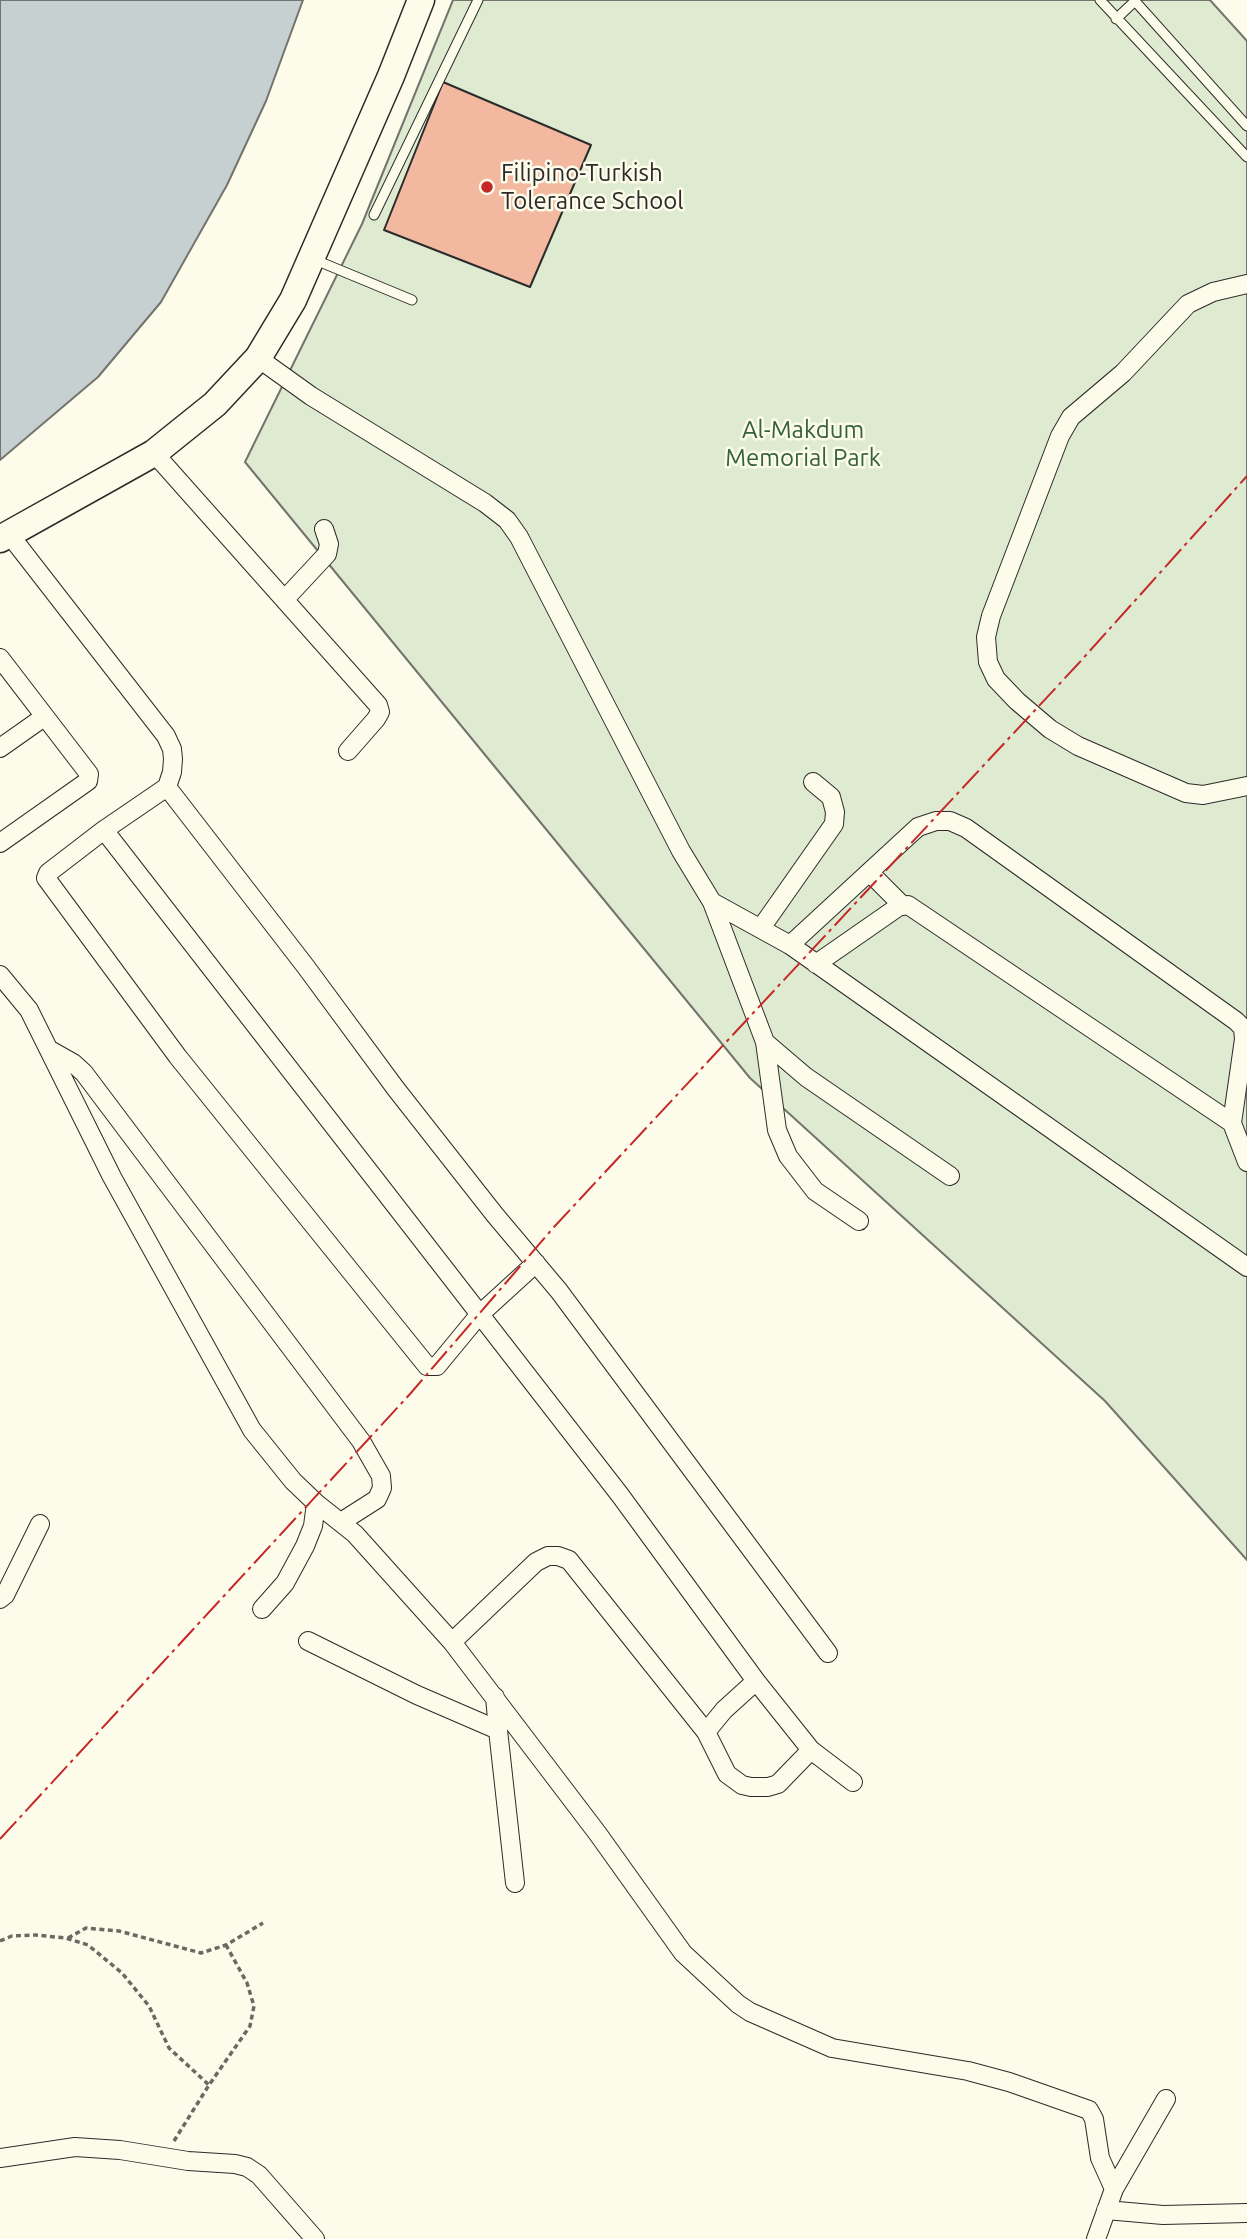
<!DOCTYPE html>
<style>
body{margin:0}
canvas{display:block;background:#fdfbea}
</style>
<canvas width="1247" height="2239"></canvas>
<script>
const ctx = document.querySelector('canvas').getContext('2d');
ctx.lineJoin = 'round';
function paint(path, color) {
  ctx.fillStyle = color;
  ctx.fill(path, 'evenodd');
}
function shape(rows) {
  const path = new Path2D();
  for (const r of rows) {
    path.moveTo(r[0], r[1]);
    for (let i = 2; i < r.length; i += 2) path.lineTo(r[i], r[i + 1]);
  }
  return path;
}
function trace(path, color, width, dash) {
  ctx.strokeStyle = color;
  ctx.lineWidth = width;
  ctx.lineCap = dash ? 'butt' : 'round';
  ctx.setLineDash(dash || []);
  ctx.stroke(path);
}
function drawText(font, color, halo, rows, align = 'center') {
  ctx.font = font + ' Ubuntu,sans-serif';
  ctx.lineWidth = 5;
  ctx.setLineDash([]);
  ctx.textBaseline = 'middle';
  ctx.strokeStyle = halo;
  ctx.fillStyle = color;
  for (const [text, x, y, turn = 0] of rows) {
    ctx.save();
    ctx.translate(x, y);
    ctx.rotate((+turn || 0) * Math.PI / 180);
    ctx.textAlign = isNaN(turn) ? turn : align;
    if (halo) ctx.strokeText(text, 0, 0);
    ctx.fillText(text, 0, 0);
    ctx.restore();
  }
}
const green = shape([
 [453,0,1210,0,1247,41,1247,1560,1105,1401,750,1078,245,462,362,224,453,0]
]);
const water = shape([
 [0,0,303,0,266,101,227,185,161,302,98,377,0,460,0,0]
]);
const building = shape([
 [443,82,591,145,530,287,384,230,443,82]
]);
const path = shape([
 [68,1938,86,1928,119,1931,201,1953,226,1945,263,1923],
 [0,1941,12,1936,36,1935,66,1938,88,1945,122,1973,149,2006,169,2048,209,2085],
 [174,2141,209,2085,250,2026,254,2006,247,1983,226,1945]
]);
const lane = shape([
 [1100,0,1247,157],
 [1134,0,1247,126],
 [1116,19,1135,1],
 [374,215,478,0],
 [313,259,412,300]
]);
const street = shape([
 [1247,284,1213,292,1188,304,1123,373,1071,417,1060,436,991,616,986,637,988,662,996,679,1017,701,1050,729,1078,746,1186,793,1203,795,1247,786],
 [258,358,311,396,485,503,507,520,519,537,681,851,712,902,790,945,1247,1267],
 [154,453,378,705,380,712,376,719,348,751],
 [9,534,166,736,172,749,173,759,172,772,167,787,306,967,396,1089,495,1215,559,1291,828,1653],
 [285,599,327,554,329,544,324,529],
 [0,658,89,774,88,781,0,843],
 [0,748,44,717],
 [167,787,104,830,48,873,46,878,178,1057,427,1366,437,1366,479,1315,536,1263],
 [104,830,620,1495,756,1681,811,1750,853,1782],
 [869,872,902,905],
 [712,902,765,1042,806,1077,950,1176],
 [761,928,834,824,835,812,831,797,813,782],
 [790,945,918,827,936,821,950,821,966,828,1236,1021,1243,1028,1244,1039,1232,1123,908,905,898,907,816,964],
 [0,975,29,1010,112,1177,252,1430,293,1481,316,1503,355,1534,452,1642,598,1834,683,1953,738,2004,750,2012,832,2048,968,2071,1009,2082,1089,2110,1094,2119,1100,2158,1114,2189,1096,2239],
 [765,1042,777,1130,788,1156,815,1191,859,1221],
 [50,1050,73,1063,84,1073,361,1441,381,1476,382,1488,377,1499,341,1522],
 [1232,1123,1247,1162],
 [0,1599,5,1595,40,1524],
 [262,1609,285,1583,305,1546,313,1526,316,1503],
 [308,1641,417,1695,498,1730,495,1697],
 [452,1642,536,1562,548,1556,558,1556,569,1560,706,1732],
 [756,1681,724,1710,706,1732,727,1774,742,1785,751,1787,768,1787,778,1784,811,1750],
 [498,1730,515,1883],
 [0,2158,75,2147,120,2150,188,2161,235,2164,247,2167,259,2175,315,2239],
 [1114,2189,1166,2099],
 [1106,2210,1163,2215,1247,2213]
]);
const primary = shape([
 [0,539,154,453,215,404,258,358,293,300,391,76,421,0]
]);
const power = shape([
 [0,1839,410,1394,554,1227,1078,664,1247,476]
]);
const markers = [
 [487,187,7,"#c62828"]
];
const poiNames = [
 ["Filipino-Turkish",501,173],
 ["Tolerance School",501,201]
];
const parkNames = [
 ["Al-Makdum",803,430],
 ["Memorial Park",803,458]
];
paint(green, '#deebd1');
trace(green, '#74746e', 2);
paint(water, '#c7d0d0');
trace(water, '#74746e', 2);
paint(building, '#f2b8a0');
trace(building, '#2b2b2b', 2);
trace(lane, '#2b2b2b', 11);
trace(street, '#2b2b2b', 20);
trace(primary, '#2b2b2b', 29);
trace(path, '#6a6964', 3.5, [5, 3.5]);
trace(lane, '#fdfbea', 9);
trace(street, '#fdfbea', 18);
trace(primary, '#fdfbea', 26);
trace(power, '#c62828', 2, [24, 5, 3.5, 5]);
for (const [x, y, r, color] of markers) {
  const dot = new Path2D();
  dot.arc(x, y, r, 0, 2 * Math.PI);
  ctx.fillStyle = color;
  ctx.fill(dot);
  trace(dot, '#fdfbea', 2.5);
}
drawText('24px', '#2b2b2b', '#fdfbea', poiNames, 'left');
drawText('24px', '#34623c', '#fdfbea', parkNames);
</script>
